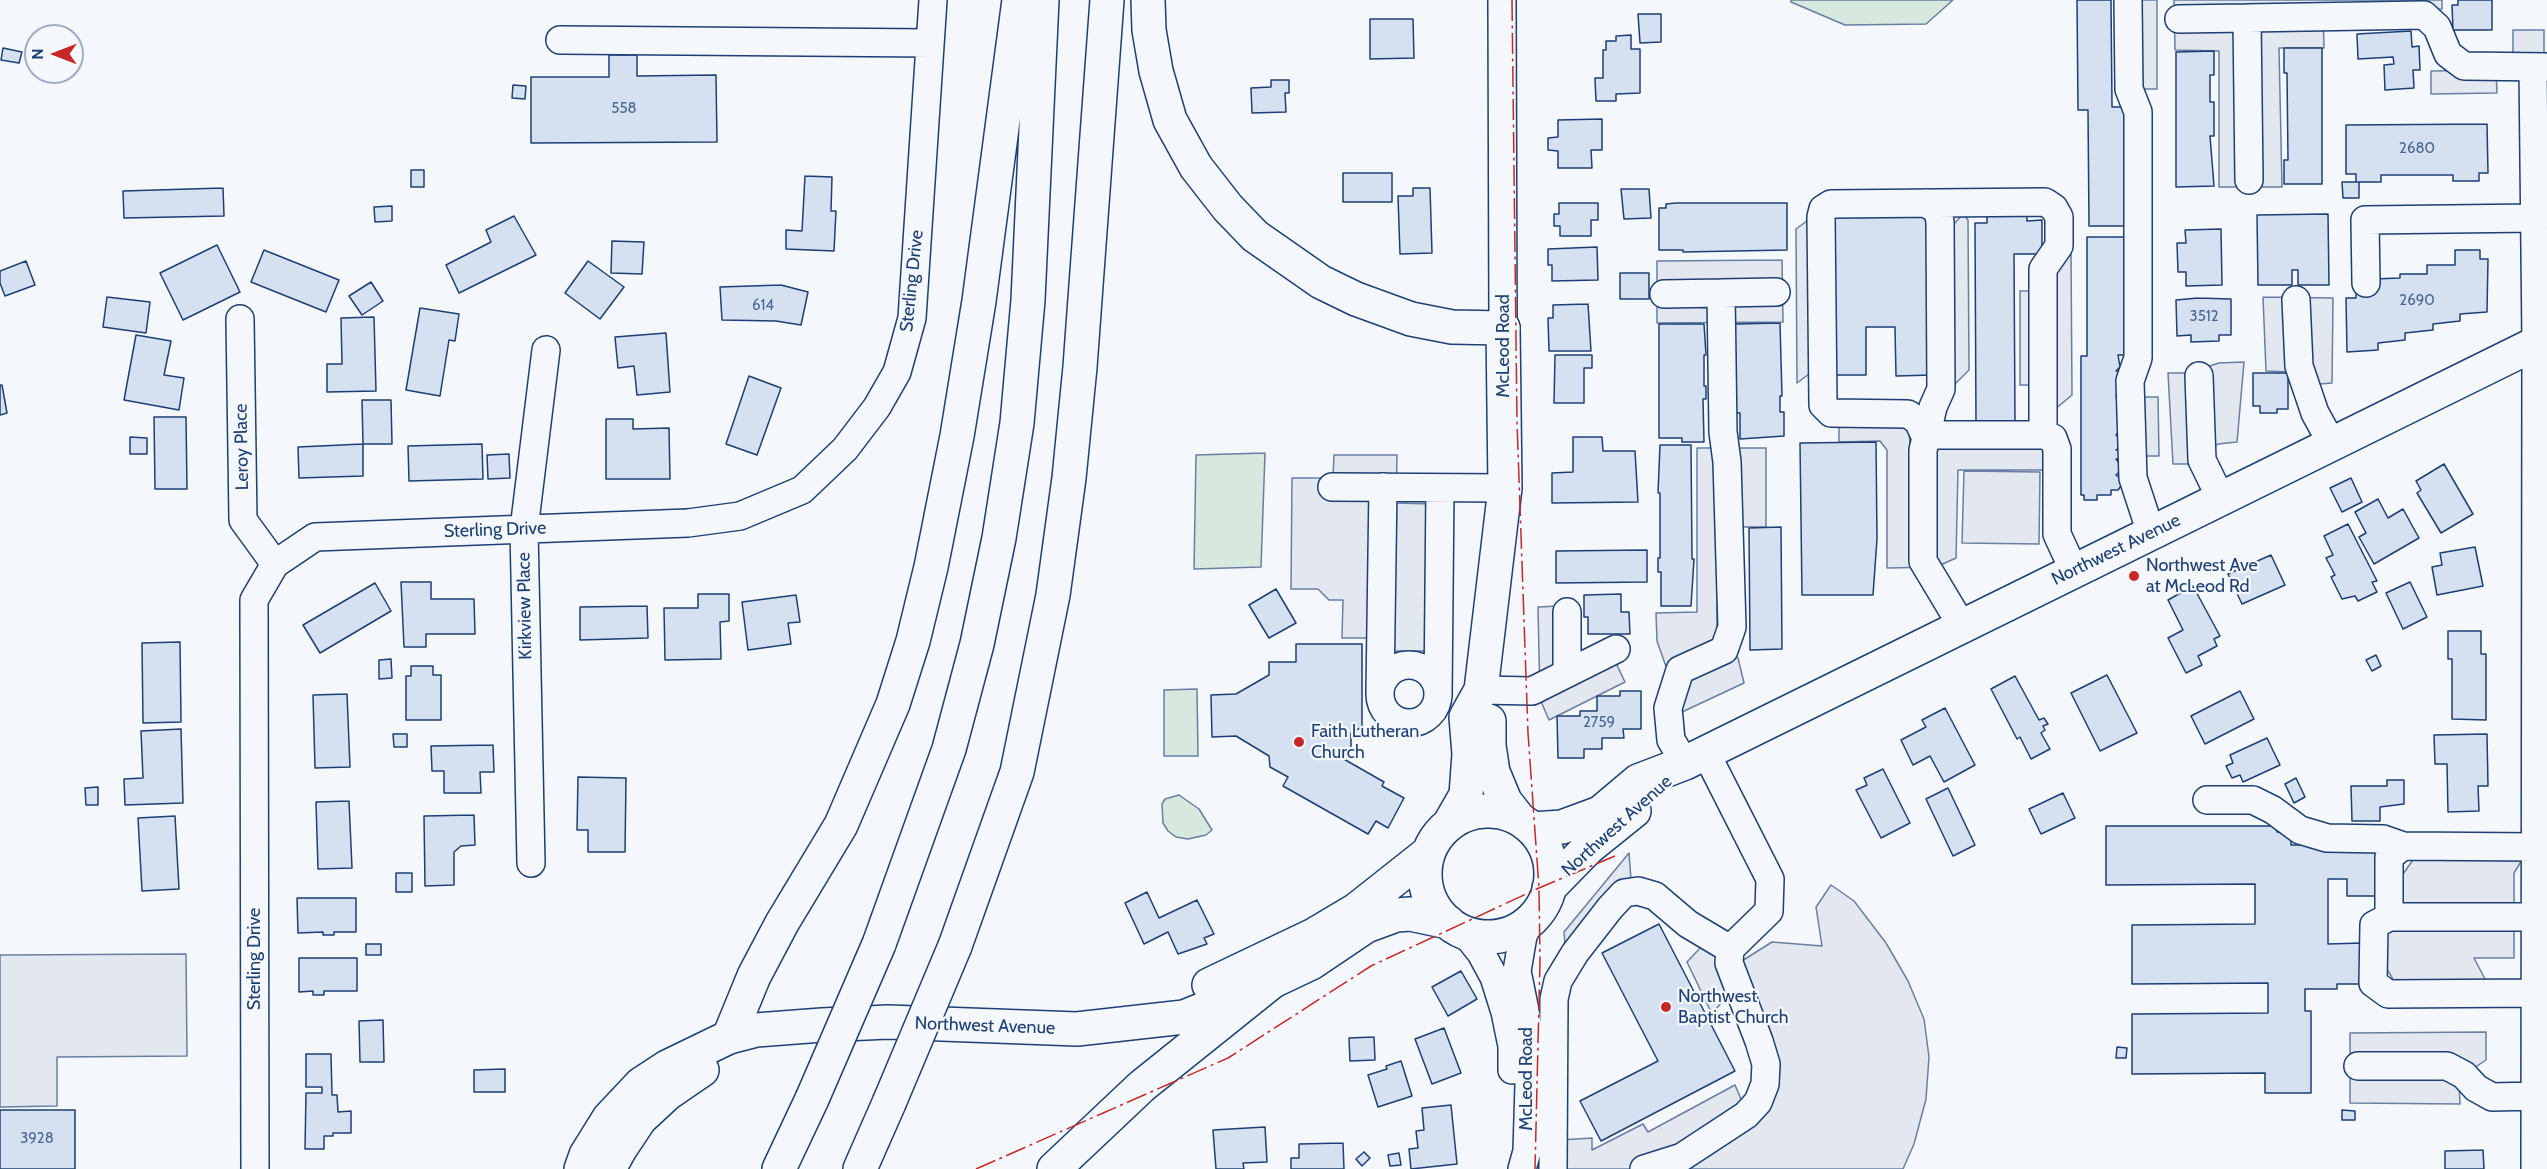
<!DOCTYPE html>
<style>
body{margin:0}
#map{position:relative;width:2547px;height:1169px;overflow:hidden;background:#f4f7fb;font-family:Cabin,sans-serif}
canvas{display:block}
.north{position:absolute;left:24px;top:24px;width:60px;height:60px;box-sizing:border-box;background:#f4f7fb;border:2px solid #9eadc5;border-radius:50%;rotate:270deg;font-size:16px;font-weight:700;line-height:24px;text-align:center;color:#1d3f73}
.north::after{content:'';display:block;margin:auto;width:21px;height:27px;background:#c62828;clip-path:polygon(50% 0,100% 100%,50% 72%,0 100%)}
</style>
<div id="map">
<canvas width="2547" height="1169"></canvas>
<div class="north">N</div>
</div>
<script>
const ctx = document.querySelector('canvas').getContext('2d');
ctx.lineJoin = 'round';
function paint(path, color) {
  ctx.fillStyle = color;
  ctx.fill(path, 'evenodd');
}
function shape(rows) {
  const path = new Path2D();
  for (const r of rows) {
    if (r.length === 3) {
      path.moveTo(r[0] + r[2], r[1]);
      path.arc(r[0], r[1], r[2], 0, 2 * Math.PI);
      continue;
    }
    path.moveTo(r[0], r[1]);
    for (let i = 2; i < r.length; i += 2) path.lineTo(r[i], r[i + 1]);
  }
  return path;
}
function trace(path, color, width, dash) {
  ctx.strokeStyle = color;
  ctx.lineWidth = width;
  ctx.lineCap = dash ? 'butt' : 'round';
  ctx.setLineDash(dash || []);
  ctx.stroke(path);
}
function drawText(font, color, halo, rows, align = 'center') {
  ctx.font = font + ' Cabin,sans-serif';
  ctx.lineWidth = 4.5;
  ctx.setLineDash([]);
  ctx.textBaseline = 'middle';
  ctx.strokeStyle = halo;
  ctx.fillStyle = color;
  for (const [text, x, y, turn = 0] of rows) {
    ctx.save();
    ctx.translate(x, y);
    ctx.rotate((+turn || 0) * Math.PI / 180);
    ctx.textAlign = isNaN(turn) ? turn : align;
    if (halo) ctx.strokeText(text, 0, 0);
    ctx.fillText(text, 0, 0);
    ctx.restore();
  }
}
const green = shape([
 [1791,0,1953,0,1926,24,1845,25,1791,2,1791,0],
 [1265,453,1261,567,1194,569,1196,455,1265,453],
 [1197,689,1198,756,1164,756,1164,690,1197,689],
 [1179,795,1199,809,1212,830,1206,835,1188,839,1176,837,1168,831,1163,823,1162,804,1165,799,1179,795]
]);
const parking = shape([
 [2139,0,2157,0,2157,89,2139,89,2139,0],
 [2174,0,2442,0,2442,9,2323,10,2324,48,2279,48,2282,187,2219,187,2219,51,2175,50,2174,0],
 [2513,30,2544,30,2544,54,2513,54,2513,30],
 [2496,70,2497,93,2431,94,2431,71,2496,70],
 [1963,214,1968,220,1969,370,1947,392,1946,233,1963,214],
 [1815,215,1817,368,1797,383,1796,229,1815,215],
 [2071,254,2072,395,2048,415,2048,275,2071,254],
 [1782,260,1783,322,1657,323,1657,261,1782,260],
 [2020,291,2034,291,2034,385,2020,385,2020,291],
 [2263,297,2333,298,2332,383,2308,385,2290,372,2266,371,2263,297],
 [2244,362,2237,442,2218,444,2191,464,2173,464,2168,373,2188,373,2219,363,2244,362],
 [2141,397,2158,397,2159,456,2142,456,2141,397],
 [1839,420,1909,427,1910,446,2047,446,2047,470,1958,470,1956,558,1936,567,1887,568,1887,450,1880,441,1839,442,1839,420],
 [1697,448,1766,448,1766,527,1717,527,1717,634,1738,658,1744,683,1682,712,1657,641,1656,613,1697,612,1697,448],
 [1334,455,1397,455,1396,503,1432,504,1432,651,1390,651,1390,638,1342,638,1343,600,1329,600,1318,589,1291,589,1292,478,1333,478,1334,455],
 [1964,471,2040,472,2039,544,1962,543,1964,471],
 [1559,606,1560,688,1615,661,1625,682,1549,720,1540,699,1538,607,1559,606],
 [2420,850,2522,860,2514,873,2514,958,2474,958,2486,981,2394,981,2381,959,2381,930,2403,929,2403,874,2420,850],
 [1629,853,1631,879,1566,956,1564,932,1629,853],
 [1831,885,1854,901,1886,943,1908,981,1924,1019,1929,1057,1926,1099,1914,1144,1903,1169,1558,1169,1560,1140,1592,1138,1592,1150,1643,1124,1648,1132,1735,1085,1750,1120,1763,1106,1744,988,1726,997,1712,1014,1687,962,1702,946,1734,966,1772,942,1822,946,1816,907,1831,885],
 [186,954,187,1056,57,1057,57,1106,0,1107,0,955,186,954],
 [2486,1032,2486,1060,2459,1078,2460,1104,2350,1103,2350,1033,2486,1032]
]);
const building = shape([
 [2077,0,2111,0,2112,107,2125,107,2126,226,2089,226,2088,110,2078,110,2077,0],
 [2458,0,2492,0,2492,30,2453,30,2452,5,2458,5,2458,0],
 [1638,14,1661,14,1661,42,1640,43,1638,14],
 [1370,19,1413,19,1414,58,1370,59,1370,19],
 [2411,31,2412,47,2419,46,2420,70,2413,70,2414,88,2385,90,2384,65,2394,64,2393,57,2358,59,2357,34,2411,31],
 [1631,35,1631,49,1640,49,1640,93,1616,94,1616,101,1596,101,1595,78,1603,78,1603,50,1606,50,1606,41,1616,41,1616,36,1631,35],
 [3,48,22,52,19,63,1,60,3,48],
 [2284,48,2322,48,2322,184,2284,184,2284,160,2288,160,2287,73,2284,73,2284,48],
 [2214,51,2214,75,2210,75,2210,102,2214,102,2214,136,2210,136,2214,186,2176,187,2176,52,2214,51],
 [609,55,637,55,637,76,716,75,717,142,531,143,531,77,609,77,609,55],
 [1271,80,1289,80,1289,93,1285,93,1286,112,1252,113,1251,88,1271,87,1271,80],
 [513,85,526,86,525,99,512,98,513,85],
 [1602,119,1602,150,1591,150,1592,168,1558,168,1558,151,1548,150,1548,138,1558,137,1558,120,1602,119],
 [2487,124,2488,173,2479,173,2479,181,2453,181,2453,175,2381,175,2381,182,2356,182,2356,174,2346,174,2346,125,2487,124],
 [411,170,424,170,424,187,411,187,411,170],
 [1343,173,1392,173,1392,202,1343,202,1343,173],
 [805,176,832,177,831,211,836,211,834,251,786,249,786,230,802,231,805,176],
 [2342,182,2359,182,2359,198,2343,198,2342,182],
 [223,188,224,216,124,218,123,191,223,188],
 [1413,188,1430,188,1432,253,1400,254,1398,196,1413,196,1413,188],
 [1621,189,1649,189,1651,218,1624,219,1621,189],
 [1559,203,1598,203,1598,220,1591,220,1591,236,1560,236,1560,226,1554,226,1554,214,1559,214,1559,203],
 [1676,203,1787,203,1787,250,1683,252,1683,250,1659,250,1659,208,1666,208,1666,204,1676,203],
 [392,206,392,221,375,222,374,207,392,206],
 [1987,210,2027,210,2027,221,2042,220,2042,254,2014,254,2015,423,1976,423,1975,223,1987,223,1987,210],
 [2328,214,2329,285,2298,285,2298,270,2292,270,2292,285,2258,285,2257,215,2328,214],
 [1931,215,1932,375,1896,376,1895,327,1866,327,1866,375,1830,375,1829,216,1931,215],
 [514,216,536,255,459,293,446,265,491,242,486,230,514,216],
 [2221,229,2222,285,2186,286,2186,272,2178,272,2177,243,2186,243,2185,230,2221,229],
 [2087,237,2126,237,2127,355,2118,355,2120,367,2116,371,2121,371,2120,391,2116,396,2120,399,2120,407,2117,411,2122,410,2122,419,2117,420,2120,423,2120,430,2116,435,2120,439,2120,447,2116,450,2122,450,2122,459,2116,459,2120,464,2120,471,2116,475,2121,479,2121,486,2118,490,2111,490,2111,495,2097,495,2097,500,2084,500,2084,495,2081,495,2081,356,2087,356,2087,237],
 [612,241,644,242,642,274,611,273,612,241],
 [217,245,240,292,183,320,160,273,217,245],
 [1597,247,1598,280,1552,281,1552,265,1548,265,1548,249,1597,247],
 [264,250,339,280,326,312,251,282,264,250],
 [2455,250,2480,250,2480,259,2488,259,2487,312,2460,314,2460,321,2433,324,2433,330,2405,333,2405,340,2378,343,2378,350,2347,352,2346,298,2356,298,2356,294,2373,294,2373,279,2400,278,2400,274,2427,274,2427,265,2455,265,2455,250],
 [26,261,35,285,5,296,0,283,0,271,26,261],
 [588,261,624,287,600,319,565,293,588,261],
 [1620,273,1649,273,1649,299,1620,299,1620,273],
 [371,282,383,301,362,315,349,296,371,282],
 [781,285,808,292,801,325,776,321,722,320,720,287,781,285],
 [107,297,150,302,146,333,103,327,107,297],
 [2198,298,2231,299,2231,335,2219,335,2219,341,2191,342,2191,335,2177,336,2176,300,2198,298],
 [1588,304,1591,351,1549,351,1548,318,1553,318,1553,305,1588,304],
 [420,308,459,314,455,341,449,340,440,396,406,390,420,308],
 [374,317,376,391,327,392,327,364,342,364,341,318,374,317],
 [1780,323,1782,396,1780,396,1780,412,1784,412,1784,436,1740,439,1740,413,1736,413,1736,397,1734,397,1734,383,1736,383,1736,353,1733,353,1735,324,1780,323],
 [1659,324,1704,324,1706,355,1704,355,1704,386,1706,386,1706,399,1703,399,1704,442,1682,442,1682,438,1659,438,1659,324],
 [666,333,670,392,637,395,634,366,618,368,615,337,666,333],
 [136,335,171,341,164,375,184,378,179,410,124,400,136,335],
 [1555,355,1592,355,1592,368,1584,368,1584,403,1554,403,1555,355],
 [2253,373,2288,373,2288,409,2277,409,2277,413,2260,413,2260,406,2253,406,2253,373],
 [749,376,781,388,757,455,726,444,749,376],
 [0,385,2,385,7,413,0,415,0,385],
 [362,400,391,400,392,444,363,444,362,400],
 [154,417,186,417,187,489,155,489,154,417],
 [606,419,633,419,633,429,669,428,670,479,606,479,606,419],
 [130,437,147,438,147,454,130,454,130,437],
 [1573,437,1602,437,1603,451,1635,451,1638,502,1552,503,1552,473,1573,472,1573,437],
 [1876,442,1877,539,1873,595,1802,595,1800,443,1876,442],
 [363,444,363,476,299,478,298,447,363,444],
 [482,444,483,479,409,481,408,446,482,444],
 [1660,445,1691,445,1692,559,1694,559,1691,606,1661,606,1661,572,1658,572,1658,558,1660,558,1660,493,1658,493,1660,445],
 [509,454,510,478,488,479,487,455,509,454],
 [2444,464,2473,514,2441,533,2417,493,2421,490,2416,481,2444,464],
 [2351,478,2362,502,2342,512,2330,488,2351,478],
 [2378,499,2388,518,2403,509,2419,538,2374,564,2359,537,2366,533,2355,512,2378,499],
 [2348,524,2377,581,2372,582,2377,592,2358,601,2355,596,2342,599,2331,577,2335,575,2326,558,2333,555,2324,536,2348,524],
 [1781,527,1782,649,1750,650,1749,528,1781,527],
 [2475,547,2483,586,2437,595,2432,567,2442,565,2440,553,2475,547],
 [1647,550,1647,582,1556,583,1556,551,1647,550],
 [2271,555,2285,585,2242,604,2228,574,2271,555],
 [401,582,431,582,431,599,474,599,475,634,426,634,426,647,404,647,401,582],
 [2410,582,2427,617,2403,629,2386,593,2410,582],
 [375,583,391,611,320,653,303,625,375,583],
 [2193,586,2220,636,2214,639,2217,646,2198,656,2202,665,2186,673,2168,638,2183,630,2168,600,2193,586],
 [1276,589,1296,623,1269,638,1249,605,1276,589],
 [698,594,729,594,729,621,720,622,721,659,665,660,664,608,698,608,698,594],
 [1621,594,1621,612,1629,612,1630,634,1588,634,1588,617,1584,617,1584,595,1621,594],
 [796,595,800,622,788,623,791,644,748,650,742,602,796,595],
 [647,606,648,638,580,640,580,607,647,606],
 [2448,631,2481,631,2481,654,2486,654,2486,720,2452,719,2452,659,2448,659,2448,631],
 [180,642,181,722,143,723,142,643,180,642],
 [1296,644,1362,644,1362,727,1351,733,1351,752,1344,748,1335,754,1384,782,1382,786,1404,798,1388,828,1376,821,1368,834,1283,786,1288,777,1270,767,1269,756,1236,736,1212,737,1211,695,1236,694,1269,675,1269,662,1296,662,1296,644],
 [2376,655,2381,666,2372,671,2366,660,2376,655],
 [391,659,392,678,379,679,379,660,391,659],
 [411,666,433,666,433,675,441,675,441,720,406,720,406,676,411,676,411,666],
 [2107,675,2137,733,2100,751,2071,693,2107,675],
 [2015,676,2039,720,2044,718,2048,724,2043,726,2045,730,2041,733,2050,749,2031,759,2020,737,2017,739,1991,689,2015,676],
 [1620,691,1641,691,1641,729,1623,729,1624,738,1602,738,1602,749,1584,749,1584,758,1558,758,1557,716,1580,716,1580,711,1597,711,1597,696,1620,696,1620,691],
 [2240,691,2254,719,2205,744,2191,716,2240,691],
 [347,694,350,767,315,768,313,695,347,694],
 [1945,708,1975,765,1944,782,1930,756,1913,765,1901,740,1926,727,1922,720,1945,708],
 [181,729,183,803,125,805,124,779,143,778,141,731,181,729],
 [393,734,407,734,407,747,394,747,393,734],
 [2487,734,2488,786,2478,786,2479,811,2448,812,2447,764,2435,764,2434,735,2487,734],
 [2267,738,2280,765,2243,782,2240,775,2232,778,2226,766,2233,763,2230,755,2267,738],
 [493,745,494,772,480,772,481,793,444,793,444,771,432,771,431,746,493,745],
 [1883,769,1910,823,1881,838,1856,790,1867,785,1864,778,1883,769],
 [578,777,626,778,625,852,588,852,588,830,577,830,578,777],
 [2296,778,2305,797,2294,803,2285,784,2296,778],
 [2387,780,2404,780,2404,804,2380,807,2380,821,2352,821,2351,786,2387,786,2387,780],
 [98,787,98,805,86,805,85,788,98,787],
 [1948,788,1975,845,1953,856,1926,799,1948,788],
 [2063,793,2075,818,2041,834,2029,809,2063,793],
 [349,801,352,868,318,869,316,802,349,801],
 [474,815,475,845,461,846,454,852,454,885,425,886,424,816,474,815],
 [175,816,179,889,142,891,138,818,175,816],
 [2106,826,2277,826,2277,832,2291,832,2291,845,2380,845,2380,896,2347,896,2347,879,2328,879,2328,944,2362,943,2362,984,2337,984,2337,989,2305,989,2305,1011,2311,1011,2311,1093,2265,1093,2265,1073,2132,1074,2132,1014,2268,1013,2268,983,2132,984,2132,925,2255,924,2255,884,2106,885,2106,826],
 [396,873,412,873,412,892,396,892,396,873],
 [1147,892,1159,918,1197,900,1214,934,1204,938,1207,944,1178,954,1168,932,1144,944,1125,903,1147,892],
 [297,898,356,898,356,932,334,932,334,935,323,935,323,932,298,933,297,898],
 [1659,924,1735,1071,1601,1141,1580,1101,1658,1061,1602,953,1659,924],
 [366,944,381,944,381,955,366,955,366,944],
 [299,958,357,958,357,991,324,991,324,995,313,995,313,991,299,992,299,958],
 [1461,971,1477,999,1448,1016,1432,987,1461,971],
 [383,1020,384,1062,360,1062,359,1021,383,1020],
 [1444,1028,1461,1073,1432,1084,1415,1039,1444,1028],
 [1374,1037,1375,1060,1350,1061,1349,1038,1374,1037],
 [2117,1047,2127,1048,2126,1058,2116,1058,2117,1047],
 [306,1054,331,1054,332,1095,337,1095,338,1112,351,1111,351,1133,333,1133,333,1136,324,1136,324,1149,305,1149,306,1093,322,1093,322,1087,306,1087,306,1054],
 [1401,1061,1412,1096,1378,1107,1368,1075,1387,1069,1386,1066,1401,1061],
 [505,1069,505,1092,474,1092,474,1070,505,1069],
 [1451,1105,1457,1164,1411,1169,1409,1149,1418,1148,1416,1131,1424,1130,1422,1108,1451,1105],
 [0,1110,75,1110,75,1169,0,1169,0,1110],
 [2342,1110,2355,1111,2355,1120,2342,1120,2342,1110],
 [1265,1127,1267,1162,1243,1163,1244,1169,1216,1169,1213,1130,1265,1127],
 [1343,1143,1344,1169,1291,1169,1291,1158,1299,1158,1299,1144,1343,1143],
 [2483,1150,2484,1169,2445,1169,2445,1151,2483,1150],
 [1364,1152,1370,1158,1362,1166,1356,1159,1364,1152],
 [1399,1153,1401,1165,1390,1166,1388,1155,1399,1153]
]);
const minor = shape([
 [1502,0,1503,328],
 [2128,0,2129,89,2138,112,2138,358,2130,381,2133,478,2151,533],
 [2179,19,2247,18],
 [560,40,930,43],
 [2533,67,2536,343,2535,1169],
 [2249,180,2247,18,2424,15,2437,27,2448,54,2464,66,2547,67],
 [1926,203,1938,211,1940,222,1941,389,1933,407,1926,438],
 [2366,283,2365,220,2534,218,2547,213],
 [1721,293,1776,292],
 [1664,294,1721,293,1723,432,1727,462,1732,627,1724,650,1680,670,1668,708,1671,740,1685,763],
 [2296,300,2299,366,2315,413,2332,444],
 [240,319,243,520,275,564],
 [2199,376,2202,460,2221,499],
 [1926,438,1918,421,1908,414,1831,413,1823,405,1821,217,1823,209,1831,204,2045,202,2054,208,2059,217,2059,246,2043,269,2043,435],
 [1332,487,1505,488],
 [1567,612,1567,673],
 [1962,626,1923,561,1923,450,1926,438,1937,435,2043,435,2053,438,2057,449,2057,534,2074,571],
 [1409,694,29],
 [1481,690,1532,691,1616,649],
 [1380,692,1383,487],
 [1438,696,1440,488],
 [2207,800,2253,800,2273,810,2300,830,2327,838,2383,839,2403,846],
 [531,863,524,529,546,350],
 [2389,917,2389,857,2403,846,2535,847],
 [2535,917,2389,917,2374,925,2373,983,2388,994,2535,993],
 [1465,933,1481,953,1494,977,1505,1012,1512,1046,1512,1070],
 [2358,1066,2447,1066,2464,1075,2476,1088,2492,1097,2535,1096],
 [255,1169,254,600,275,564,315,537,688,523,740,516,802,490,845,449,877,407,897,372,912,318,933,0],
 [1522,1169,1527,1151,1530,1050,1526,1016,1517,971,1523,936,1530,920],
 [1553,1169,1554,999,1558,981,1575,953,1610,908,1624,893,1638,891,1655,896,1688,924,1730,949],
 [1644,1169,1682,1157,1746,1115,1758,1102,1765,1084,1766,1064,1759,1041,1729,963,1730,949,1769,911,1770,879,1706,753]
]);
const major = shape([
 [1489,721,1489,746,1493,772,1505,801,1519,819],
 [1488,874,63],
 [1450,823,1466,795,1469,754,1466,717,1481,690,1505,488,1503,328],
 [1532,829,1562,827,1600,813,1638,781,1685,763,2547,338],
 [1549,888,1588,848,1634,811],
 [1209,985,1314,935,1356,910,1428,853],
 [581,1169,586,1155,609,1118,641,1084,667,1067,729,1037,756,1030,822,1025,888,1022,1077,1029,1184,1017,1273,981,1311,963,1366,926,1396,915,1410,914,1448,922],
 [609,1169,620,1149,640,1119,667,1094,702,1070]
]);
const highway = shape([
 [1148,0,1149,30,1156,71,1170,120,1196,167,1228,208,1255,236,1321,282,1356,299,1411,319,1452,327,1503,328],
 [879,944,949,749,977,644,999,538,1017,423,1028,300,1042,0],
 [955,946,1017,772,1053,595,1069,478,1080,367,1107,0],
 [729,1037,754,976,782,923,841,825,893,704,913,641,931,567,957,436,979,301,1019,0],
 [779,1169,812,1099],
 [860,1169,889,1103],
 [1054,1169,1142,1086,1273,981]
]);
const highwayBridge = shape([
 [812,1099,879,944],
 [889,1103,955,946]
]);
const power = shape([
 [1512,0,1517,422,1528,733,1539,888,1540,961,1535,1169],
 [976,1169,1228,1058,1371,966,1539,888,1615,856]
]);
const markers = [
 [2134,576,6,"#c62828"],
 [1299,742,6,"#c62828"],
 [1666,1007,6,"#c62828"]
];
const numberNames = [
 ["558",624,109],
 ["2680",2417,149],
 ["2690",2417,301],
 ["614",763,306],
 ["3512",2204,317],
 ["2759",1599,723],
 ["3928",37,1139]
];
const streetNames = [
 ["Sterling Drive",912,281,-84],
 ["McLeod Road",1504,346,-90],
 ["Leroy Place",242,447,-91],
 ["Sterling Drive",495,530,-2],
 ["Northwest Avenue",2116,550,-26],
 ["Kirkview Place",525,606,-91],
 ["Northwest Avenue",1617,826,-42],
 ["Sterling Drive",255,959,-90],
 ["Northwest Avenue",985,1026,2],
 ["McLeod Road",1527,1079,-90]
];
const poiNames = [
 ["Northwest Ave",2146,566],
 ["at McLeod Rd",2146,587],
 ["Faith Lutheran",1311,732],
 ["Church",1311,753],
 ["Northwest",1678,997],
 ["Baptist Church",1678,1018]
];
paint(green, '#d7e8df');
trace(green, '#687fa3', 1.5);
paint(parking, '#e3e8f0');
trace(parking, '#687fa3', 1.5);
paint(building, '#d5e0f0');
trace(building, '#1d3f73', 1.5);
trace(minor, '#1d3f73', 30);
trace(major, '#1d3f73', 36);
trace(highway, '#1d3f73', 36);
trace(minor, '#f4f7fb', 27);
trace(major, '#f4f7fb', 33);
trace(highway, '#f4f7fb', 33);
trace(highwayBridge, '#1d3f73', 36, []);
trace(highwayBridge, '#f4f7fb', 33);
trace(power, '#c62828', 1.5, [21, 4.5, 3, 4.5]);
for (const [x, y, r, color] of markers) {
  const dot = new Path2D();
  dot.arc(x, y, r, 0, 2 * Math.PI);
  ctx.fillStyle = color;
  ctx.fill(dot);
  trace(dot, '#f4f7fb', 2);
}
drawText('15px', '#4b6792', null, numberNames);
drawText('18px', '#1d3f73', '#f4f7fb', streetNames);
drawText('18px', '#1d3f73', '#f4f7fb', poiNames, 'left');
</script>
